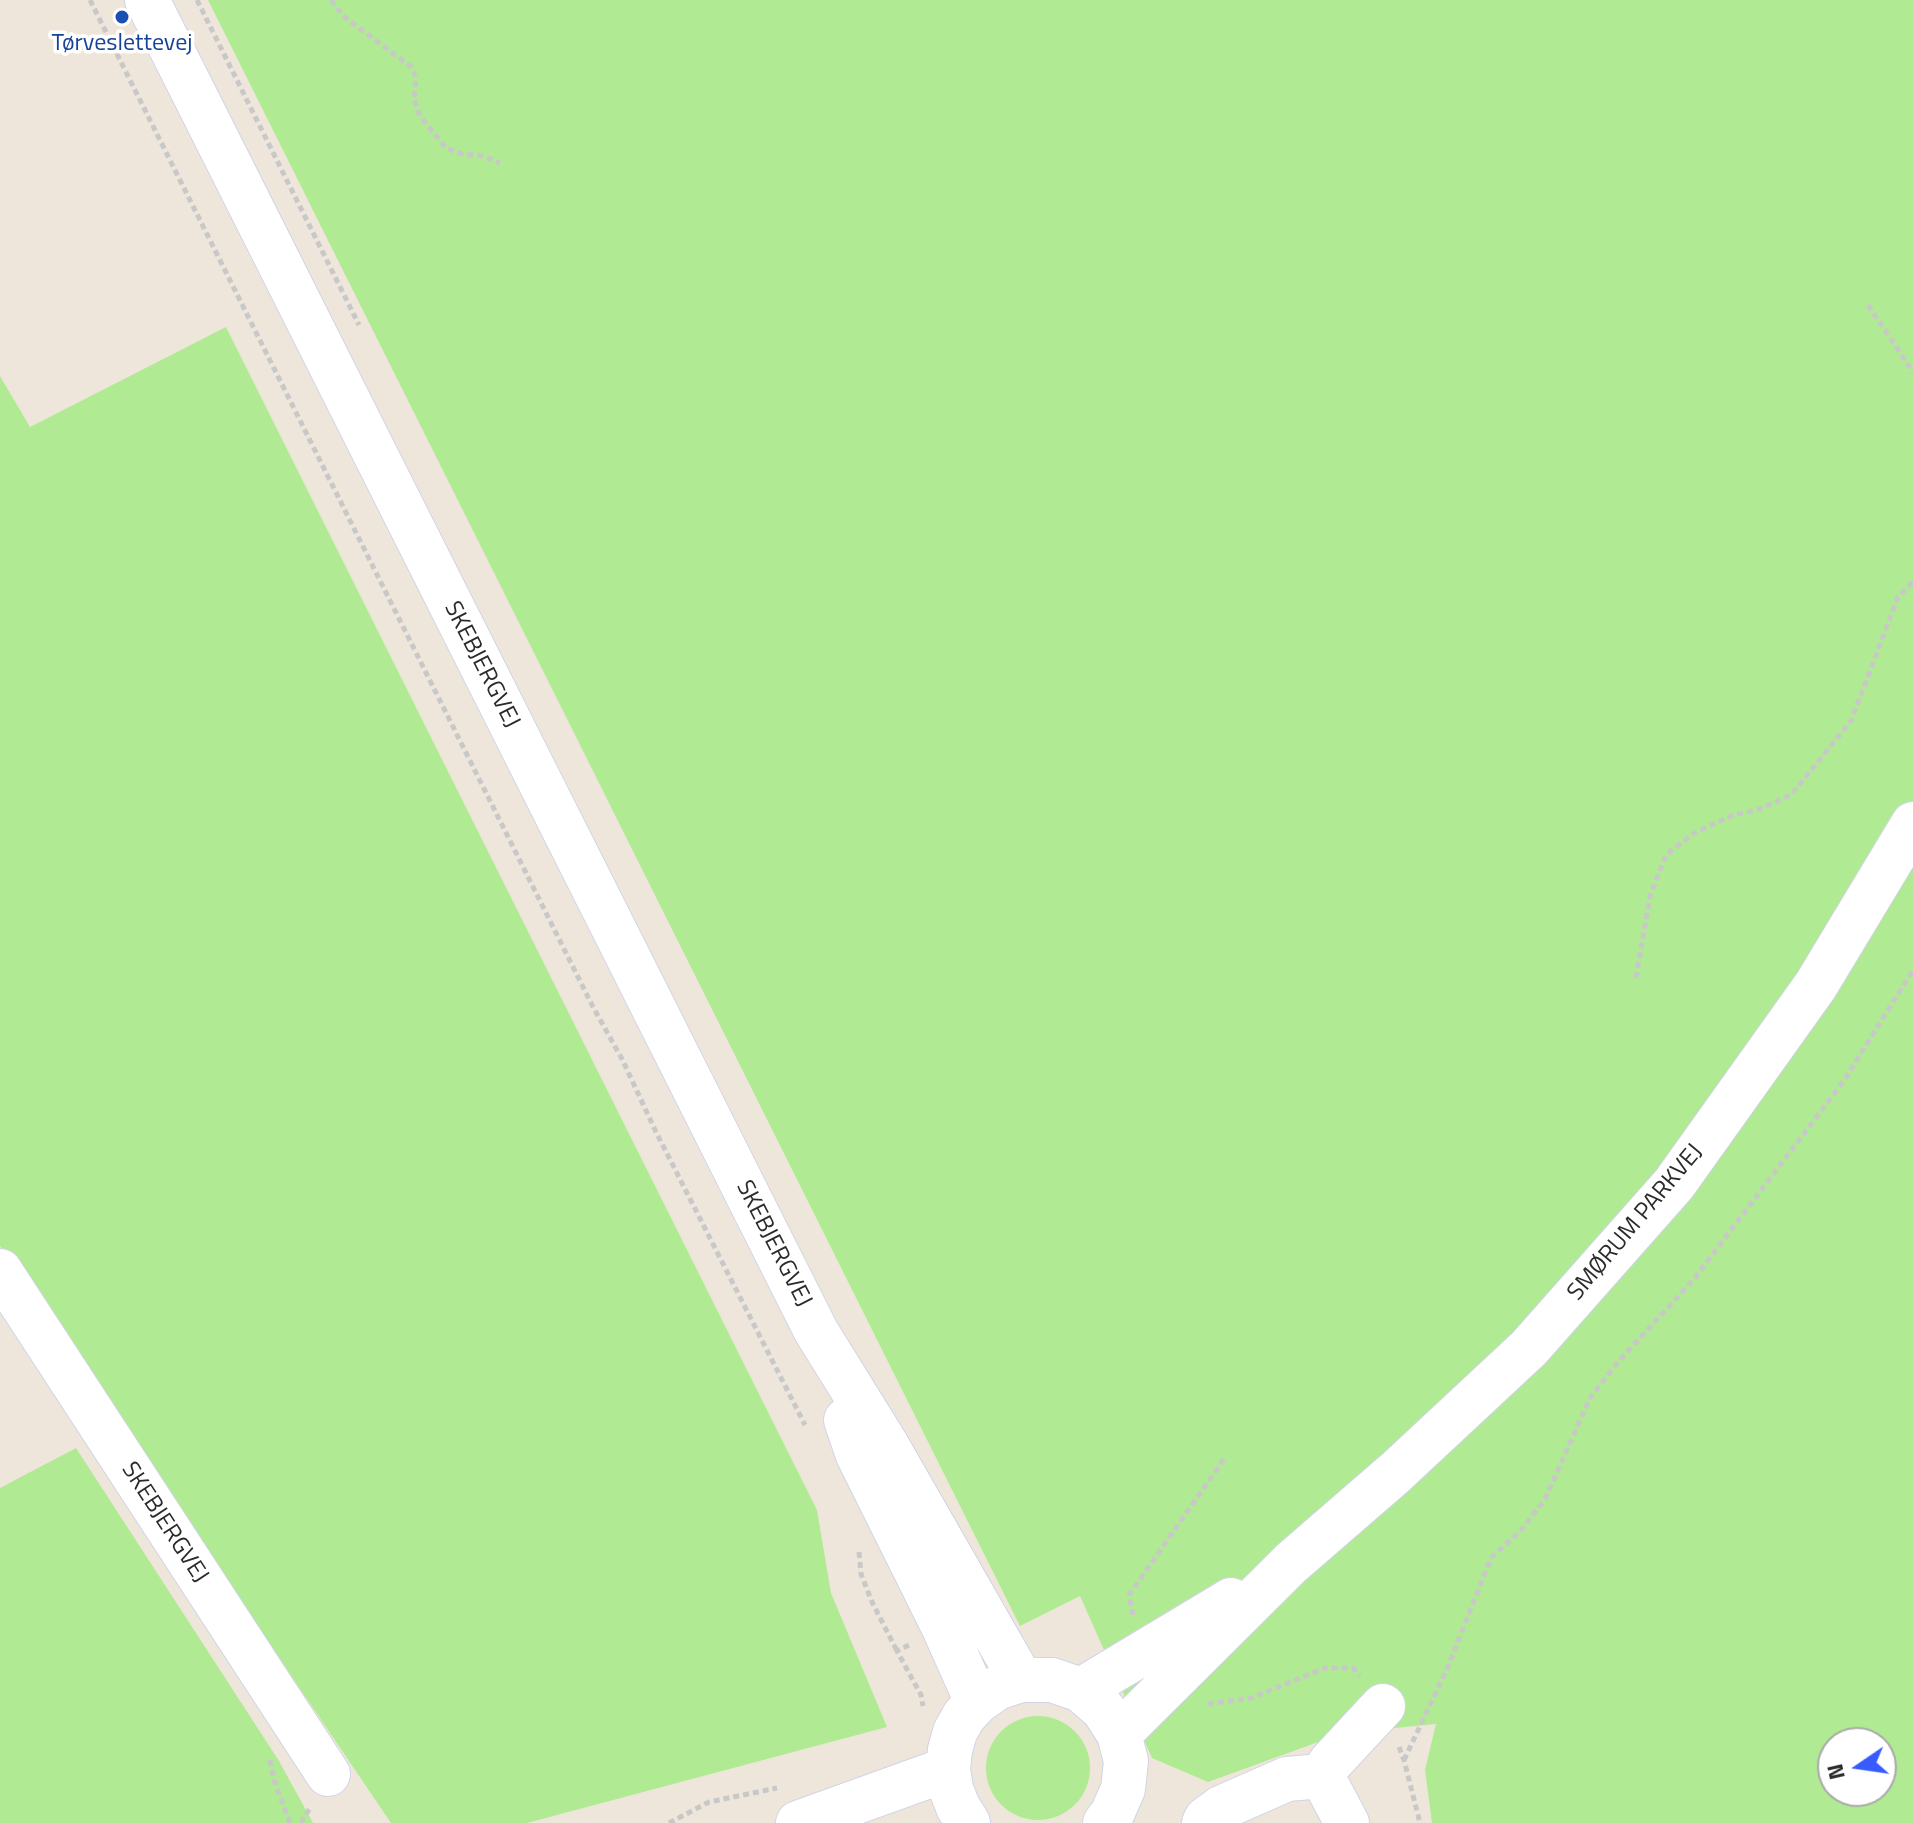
<!DOCTYPE html>
<meta charset="utf-8">
<style>
body{margin:0}
#map{position:relative;width:1913px;height:1823px;overflow:hidden;background:#eee6db;font-family:"Titillium Web",sans-serif}
canvas{display:block}
.north{position:absolute;left:1817px;top:1727px;width:80px;height:80px;box-sizing:border-box;background:#fff;border:2px solid #aaa;border-radius:50%;rotate:257deg;font-size:22px;font-weight:700;line-height:32px;text-align:center;color:#2b2b2b}
.north::after{content:'';display:block;margin:auto;width:28px;height:36px;background:#385bff;clip-path:polygon(50% 0,100% 100%,50% 72%,0 100%)}
</style>
<div id="map">
<canvas width="1913" height="1823"></canvas>
<div class="north">N</div>
</div>
<script>
const ctx = document.querySelector('canvas').getContext('2d');
ctx.lineJoin = 'round';
function paint(path, color) {
  ctx.fillStyle = color;
  ctx.fill(path, 'evenodd');
}
function shape(rows) {
  const path = new Path2D();
  for (const r of rows) {
    if (r.length === 3) {
      path.moveTo(r[0] + r[2], r[1]);
      path.arc(r[0], r[1], r[2], 0, 2 * Math.PI);
      continue;
    }
    path.moveTo(r[0], r[1]);
    for (let i = 2; i < r.length; i += 2) path.lineTo(r[i], r[i + 1]);
  }
  return path;
}
function trace(path, color, width, dash) {
  ctx.strokeStyle = color;
  ctx.lineWidth = width;
  ctx.lineCap = dash ? 'butt' : 'round';
  ctx.setLineDash(dash || []);
  ctx.stroke(path);
}
function drawText(font, color, halo, rows, align = 'center') {
  ctx.font = font + ' "Titillium Web",sans-serif';
  ctx.lineWidth = 7;
  ctx.setLineDash([]);
  ctx.textBaseline = 'middle';
  ctx.strokeStyle = halo;
  ctx.fillStyle = color;
  for (const [text, x, y, turn = 0] of rows) {
    ctx.save();
    ctx.translate(x, y);
    ctx.rotate((+turn || 0) * Math.PI / 180);
    ctx.textAlign = isNaN(turn) ? turn : align;
    if (halo) ctx.strokeText(text, 0, 0);
    ctx.fillText(text, 0, 0);
    ctx.restore();
  }
}
const green = shape([
 [208,0,1913,0,1913,1823,1432,1823,1425,1770,1436,1724,1343,1733,1208,1782,1152,1758,1080,1596,1020,1626],
 [1833,1743,1881,1743,1881,1791,1833,1791],
 [226,327,817,1510,831,1593,887,1727,527,1823,391,1823,0,1246,0,376,30,427],
 [76,1448,279,1761,313,1823,0,1823,0,1488],
 [1038,1768,52]
]);
const path = shape([
 [90,0,593,1007,622,1059,656,1132,805,1425],
 [197,0,359,325],
 [331,0,343,16,410,66,416,77,414,99,420,116,446,148,462,154,483,156,500,163],
 [1868,305,1913,372],
 [1636,978,1650,896,1666,855,1694,833,1733,815,1757,810,1791,795,1851,721,1898,597,1913,582],
 [859,1552,861,1574,872,1602,897,1651],
 [1133,1615,1129,1595,1224,1459],
 [909,1645,897,1651,921,1695,923,1706],
 [1208,1704,1251,1698,1325,1668,1353,1668,1360,1676],
 [1399,1747,1404,1760,1420,1823],
 [270,1760,274,1780,290,1823],
 [1404,1760,1447,1669,1491,1558,1522,1529,1545,1499,1590,1398,1617,1363,1694,1279,1843,1082,1913,970],
 [301,1823,311,1806],
 [669,1823,709,1802,777,1788]
]);
const minor = shape([
 [147,0,816,1331,886,1444,1021,1680],
 [0,1271,328,1774],
 [846,1420,858,1455,944,1628,977,1702],
 [1081,1690,1231,1600],
 [1119,1734,1291,1563,1396,1472,1529,1348,1674,1184,1816,985,1913,824],
 [1322,1776,1347,1823],
 [798,1823,948,1769],
 [968,1823,958,1807,951,1789,948,1769,950,1750,955,1732,964,1716,977,1702,997,1688,1021,1680,1052,1680,1081,1690,1103,1709,1119,1734,1126,1761,1123,1789,1112,1814,1105,1823],
 [1204,1823,1206,1819,1221,1808,1287,1779,1322,1776,1330,1763,1383,1706]
]);
const markers = [
 [122,17,8,"#1a4fb4"]
];
const transitNames = [
 ["Tørveslettevej",122,44]
];
const streetNames = [
 ["SKEBJERGVEJ",481,665,63],
 ["SMØRUM PARKVEJ",1636,1223,-50],
 ["SKEBJERGVEJ",773,1244,63],
 ["SKEBJERGVEJ",164,1523,57]
];
paint(green, '#b0ea92');
trace(minor, '#d0d4e5', 46);
trace(path, '#c8c8c8', 5, [6, 4]);
trace(minor, '#fff', 44);
for (const [x, y, r, color] of markers) {
  const dot = new Path2D();
  dot.arc(x, y, r, 0, 2 * Math.PI);
  ctx.fillStyle = color;
  ctx.fill(dot);
  trace(dot, '#fff', 3);
}
drawText('24px', '#164399', '#fff', transitNames);
drawText('24px', '#2b2b2b', '#fff', streetNames);
</script>
